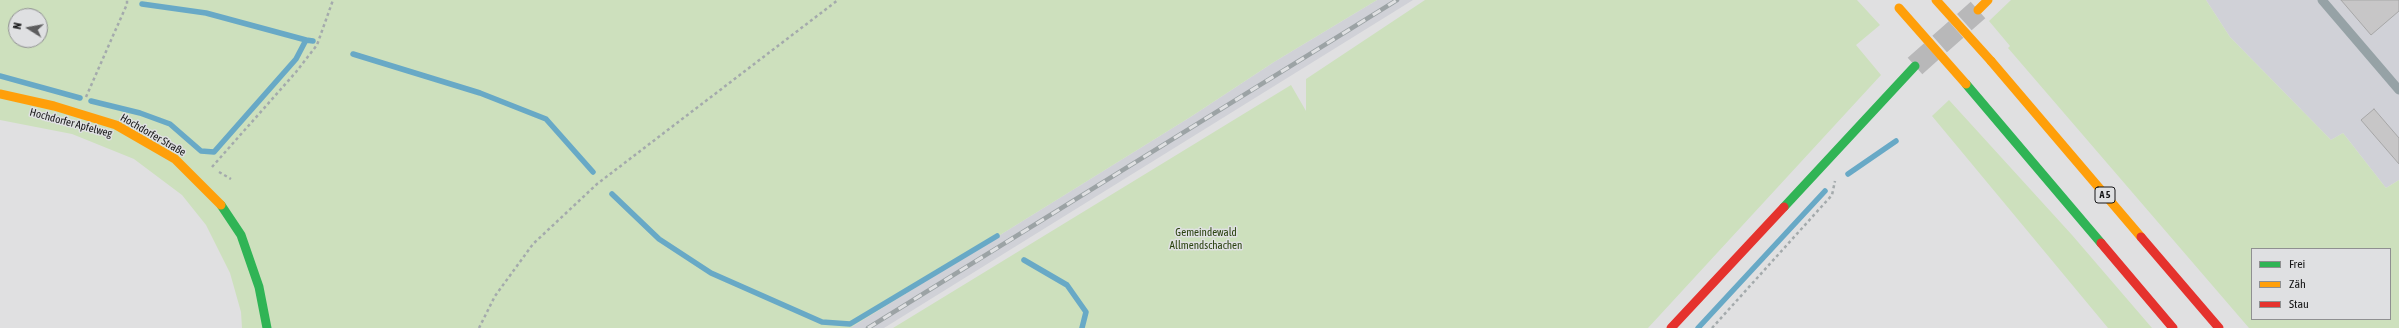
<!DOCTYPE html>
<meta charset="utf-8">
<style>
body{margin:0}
#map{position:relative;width:2399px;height:328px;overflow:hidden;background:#e0e0e1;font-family:"Asap Condensed",sans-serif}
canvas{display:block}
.legend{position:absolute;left:2251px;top:248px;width:140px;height:72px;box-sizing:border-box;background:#dfe0e2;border:1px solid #8f9091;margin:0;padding:5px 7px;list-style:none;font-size:12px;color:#171718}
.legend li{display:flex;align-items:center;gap:8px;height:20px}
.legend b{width:20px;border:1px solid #8f9091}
.north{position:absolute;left:8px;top:8px;width:40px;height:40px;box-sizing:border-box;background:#dfe0e2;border:1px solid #8f9091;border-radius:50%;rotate:281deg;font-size:11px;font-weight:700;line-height:16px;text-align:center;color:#171718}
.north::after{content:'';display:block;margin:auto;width:14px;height:18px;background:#5d5d5e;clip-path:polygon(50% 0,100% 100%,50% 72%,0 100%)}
</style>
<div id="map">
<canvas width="2399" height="328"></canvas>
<ul class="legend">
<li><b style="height:5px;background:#30b455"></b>Frei</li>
<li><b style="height:5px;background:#ff9f0a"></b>Zäh</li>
<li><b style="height:5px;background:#e5322d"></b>Stau</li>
</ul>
<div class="north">N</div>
</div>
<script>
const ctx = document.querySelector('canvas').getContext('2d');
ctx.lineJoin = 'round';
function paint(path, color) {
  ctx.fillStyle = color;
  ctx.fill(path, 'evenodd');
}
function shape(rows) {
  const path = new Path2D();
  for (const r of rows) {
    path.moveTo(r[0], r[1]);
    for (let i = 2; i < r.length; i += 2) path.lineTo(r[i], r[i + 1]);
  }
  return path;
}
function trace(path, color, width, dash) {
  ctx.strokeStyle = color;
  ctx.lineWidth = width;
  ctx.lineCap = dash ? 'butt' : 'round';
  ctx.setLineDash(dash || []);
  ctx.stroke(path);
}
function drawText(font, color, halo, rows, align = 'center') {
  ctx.font = font + ' "Asap Condensed",sans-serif';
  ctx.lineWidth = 3;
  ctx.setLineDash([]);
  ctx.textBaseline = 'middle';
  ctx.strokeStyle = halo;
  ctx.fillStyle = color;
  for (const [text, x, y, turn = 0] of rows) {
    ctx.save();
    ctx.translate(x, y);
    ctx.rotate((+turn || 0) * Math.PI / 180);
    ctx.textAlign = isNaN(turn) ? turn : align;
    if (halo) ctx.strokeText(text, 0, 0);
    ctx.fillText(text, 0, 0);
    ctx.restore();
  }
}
const built = shape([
 [1377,0,1413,0,884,328,850,328,1192,116,1274,62],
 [2206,0,2399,0,2399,180,2386,188,2343,133,2331,140,2230,37]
]);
const green = shape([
 [0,0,1377,0,1274,62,1192,116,850,328,242,328,241,312,230,273,206,225,182,195,134,159,72,134,0,120],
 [16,16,40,16,40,40,16,40],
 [1425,0,1857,0,1880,25,1856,45,1881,75,1648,328,893,328,1291,85,1306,111,1306,79],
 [2011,0,2206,0,2230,37,2331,140,2343,133,2386,188,2399,180,2399,328,2249,328,2008,48,2010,46,1989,21],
 [2252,249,2390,249,2390,319,2252,319],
 [1949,100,2072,235,2152,328,2108,328,1932,116]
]);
const stream = shape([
 [142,4,206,13,306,40],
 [353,54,480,93,546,119,593,172],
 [0,76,80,98],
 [91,101,140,113,170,124,201,151,214,152,296,59,306,40,313,41],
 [1848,174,1896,141],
 [612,194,659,239,711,273,822,322,850,324,997,236],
 [1024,260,1067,285,1086,312,1082,328],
 [1698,328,1825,191]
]);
const building = shape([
 [2341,0,2399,0,2399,11,2371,35,2341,0],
 [2374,109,2399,138,2399,164,2361,120,2374,109]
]);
const secondaryTunnel = shape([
 [1915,66,1978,10]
]);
const path = shape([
 [86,97,127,4,127,0],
 [212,167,296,72,317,45,333,0],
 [219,172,231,179],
 [479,328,495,296,533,244,597,184,838,0],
 [1712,328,1832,195,1835,181]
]);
const lane = shape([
 [2322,0,2399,90]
]);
const fast = shape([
 [1966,84,2101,243],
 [221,205,241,235,259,287,267,328],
 [1784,207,1915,66]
]);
const slow = shape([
 [1978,10,1988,0],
 [1991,61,2141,237],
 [0,94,54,106,116,125,175,159,221,205]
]);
const jam = shape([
 [2141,237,2219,328],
 [2101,243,2173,328],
 [1671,328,1784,207]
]);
const rail = shape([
 [868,328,1397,0]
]);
const slowBridge = shape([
 [1936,0,1991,61],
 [1899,8,1966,84]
]);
const shields = [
 [2105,195,20]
];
const shieldNames = [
 ["A 5",2105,195]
];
const streetNames = [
 ["Hochdorfer Apfelweg",71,123,15],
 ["Hochdorfer Straße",153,135,30]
];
const parkNames = [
 ["Gemeindewald",1206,233],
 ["Allmendschachen",1206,246]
];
paint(built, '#d0d1d7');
paint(green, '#cde0bd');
trace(stream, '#68a9c6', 5.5);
paint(building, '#c7c6c7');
trace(building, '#a7a7a7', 1);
trace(secondaryTunnel, '#b8b8b9', 22, [22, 11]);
trace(path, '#a4aaac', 2.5, [3, 3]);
trace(lane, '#96a2a6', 9);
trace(fast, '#30b455', 9);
trace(slow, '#ff9f0a', 9);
trace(jam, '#e5322d', 9);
trace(rail, '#9ca3a5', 4.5);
trace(rail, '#dfe0e2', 3, [9]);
trace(slowBridge, '#ff9f0a', 9);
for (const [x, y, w] of shields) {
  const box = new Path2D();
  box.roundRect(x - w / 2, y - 8, w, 16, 3);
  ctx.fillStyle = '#dfe0e2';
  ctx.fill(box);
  trace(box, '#171718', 1);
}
drawText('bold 10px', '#171718', null, shieldNames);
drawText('11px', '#171718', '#dfe0e2', streetNames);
drawText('11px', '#29410e', '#dfe0e2', parkNames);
</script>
